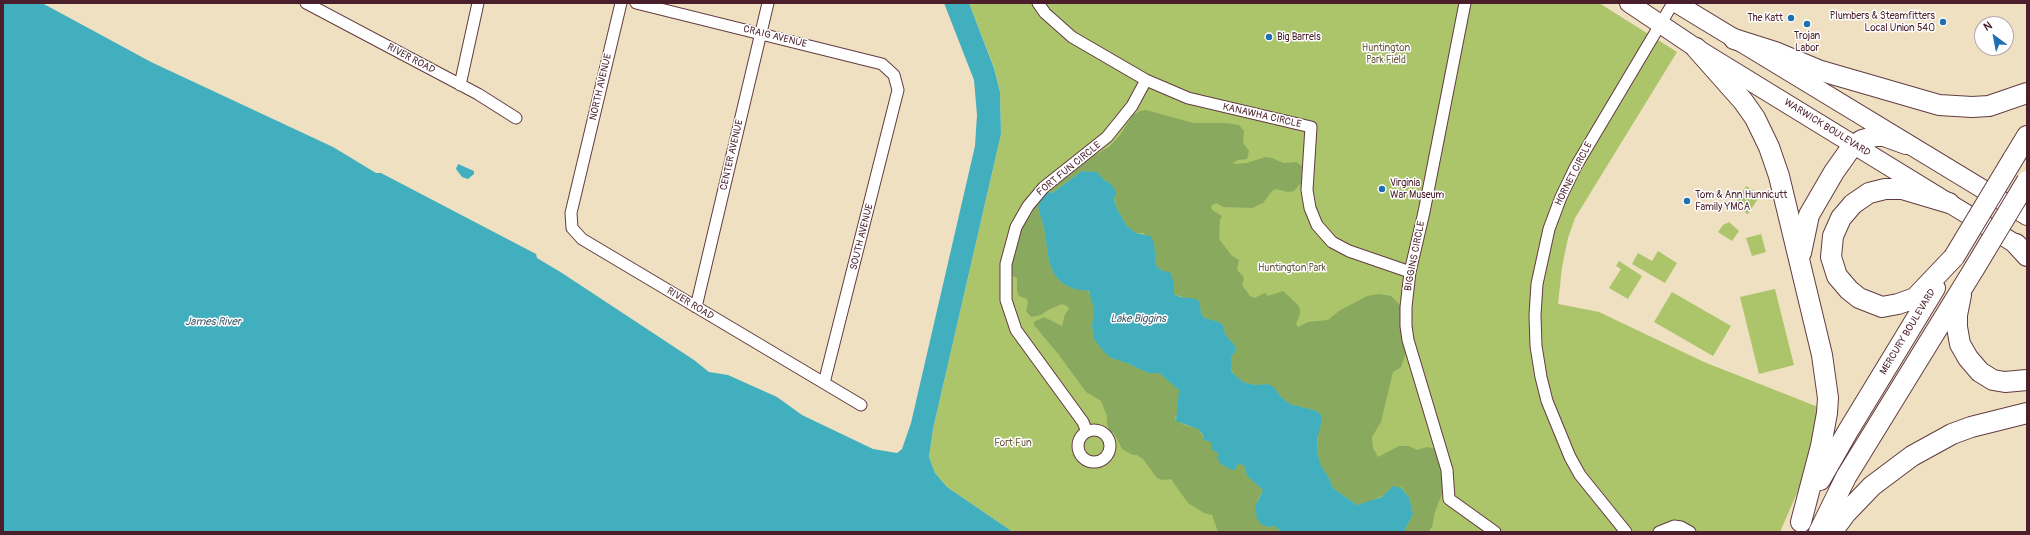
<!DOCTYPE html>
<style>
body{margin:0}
#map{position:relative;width:2030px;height:535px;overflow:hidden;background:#eee0c0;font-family:Pangolin,sans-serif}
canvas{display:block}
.frame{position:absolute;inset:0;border:4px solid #4a1f2b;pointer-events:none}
.north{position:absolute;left:1974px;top:16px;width:40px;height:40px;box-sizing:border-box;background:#fff;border:1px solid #b7a5aa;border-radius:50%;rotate:328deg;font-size:11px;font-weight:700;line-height:16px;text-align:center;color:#4a1f2b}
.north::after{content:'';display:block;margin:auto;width:14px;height:18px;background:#1f6fb2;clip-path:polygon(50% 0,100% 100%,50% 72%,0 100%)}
</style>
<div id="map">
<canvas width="2030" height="535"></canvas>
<div class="frame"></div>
<div class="north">N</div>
</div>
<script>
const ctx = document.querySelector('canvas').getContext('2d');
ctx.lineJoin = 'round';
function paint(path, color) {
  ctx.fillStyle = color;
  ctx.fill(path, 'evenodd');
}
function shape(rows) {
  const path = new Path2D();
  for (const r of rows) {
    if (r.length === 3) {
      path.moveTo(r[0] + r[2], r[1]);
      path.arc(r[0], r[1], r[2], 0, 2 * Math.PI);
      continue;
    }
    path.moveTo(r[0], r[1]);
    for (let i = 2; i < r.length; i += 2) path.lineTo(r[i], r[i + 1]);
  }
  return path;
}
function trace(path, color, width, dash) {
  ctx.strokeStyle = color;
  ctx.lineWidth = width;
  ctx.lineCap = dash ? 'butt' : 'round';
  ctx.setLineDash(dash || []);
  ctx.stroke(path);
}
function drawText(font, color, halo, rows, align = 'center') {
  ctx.font = font + ' Pangolin,sans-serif';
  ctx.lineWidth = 3;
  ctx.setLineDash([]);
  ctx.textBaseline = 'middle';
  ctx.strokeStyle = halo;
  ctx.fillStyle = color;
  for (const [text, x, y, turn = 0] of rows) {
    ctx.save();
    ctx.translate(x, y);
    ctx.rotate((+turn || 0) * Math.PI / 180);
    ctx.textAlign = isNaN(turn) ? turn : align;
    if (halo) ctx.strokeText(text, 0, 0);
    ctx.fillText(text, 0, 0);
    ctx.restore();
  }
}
const green = shape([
 [969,3,1599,3,1677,52,1575,218,1568,238,1562,267,1558,304,1599,312,1704,362,1818,407,1807,470,1780,532,1013,532,947,487,935,473,929,457,933,429,1001,134,1000,92,994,67],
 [1746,186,1761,194,1748,214,1734,206],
 [1729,222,1739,231,1732,241,1718,232,1723,225],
 [1761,234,1766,252,1752,256,1746,238],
 [1658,251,1677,263,1665,283,1632,264,1638,253,1652,261],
 [1619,261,1642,276,1628,299,1609,288,1621,269,1616,266],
 [1775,289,1794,365,1759,374,1740,297],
 [1672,292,1731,326,1713,356,1654,322]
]);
const forest = shape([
 [1146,110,1193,123,1227,123,1239,125,1244,131,1243,143,1249,151,1247,159,1238,160,1233,163,1234,164,1247,163,1265,157,1272,158,1283,163,1296,162,1302,166,1301,183,1294,191,1288,192,1276,189,1272,191,1263,203,1252,208,1223,207,1216,203,1211,206,1212,210,1222,216,1220,220,1219,239,1232,256,1239,260,1237,270,1243,276,1244,280,1242,285,1250,296,1254,298,1265,293,1268,296,1283,291,1298,305,1300,309,1300,314,1296,324,1298,327,1308,322,1328,320,1339,311,1367,296,1379,294,1391,296,1400,305,1401,333,1405,345,1405,356,1401,367,1393,372,1381,422,1372,437,1373,448,1378,457,1399,446,1409,446,1417,450,1427,447,1436,449,1442,469,1443,491,1435,512,1432,527,1428,532,1404,532,1413,514,1409,497,1401,487,1371,501,1357,505,1333,488,1329,478,1321,466,1317,452,1318,430,1322,421,1317,411,1290,404,1281,397,1273,387,1267,384,1255,385,1243,382,1235,375,1231,370,1231,357,1235,352,1235,346,1225,334,1223,325,1219,322,1205,318,1201,314,1200,303,1174,294,1174,283,1156,265,1154,242,1143,233,1136,233,1127,226,1117,209,1111,184,1104,180,1097,172,1082,171,1051,193,1048,192,1048,190,1091,157,1109,147,1120,135,1133,115,1140,111],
 [1041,201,1038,207,1044,228,1049,262,1054,274,1062,283,1074,289,1084,289,1091,294,1094,310,1092,326,1094,339,1111,358,1127,363,1148,373,1159,373,1179,390,1178,410,1175,419,1184,425,1198,429,1204,438,1211,442,1214,451,1220,454,1221,464,1236,468,1238,464,1244,465,1247,476,1263,490,1257,501,1268,527,1275,526,1281,532,1218,532,1212,515,1204,513,1188,503,1171,479,1162,480,1157,478,1143,459,1137,455,1133,455,1122,449,1114,433,1110,431,1107,424,1107,416,1101,401,1086,392,1059,355,1034,325,1034,322,1044,317,1062,326,1065,314,1069,309,1067,306,1062,304,1048,310,1041,315,1031,317,1026,311,1028,303,1027,299,1019,296,1017,291,1017,278,1010,275,1010,263,1013,259,1016,240,1024,222,1031,215,1037,202]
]);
const water = shape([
 [3,3,42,3,151,62,333,147,376,173,381,173,536,254,537,258,562,273,694,360,709,372,728,375,777,397,802,415,873,449,897,453,902,449,911,423,975,146,977,115,974,80,944,3,969,3,994,68,1000,92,1001,134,933,429,929,457,935,473,947,487,1013,532,3,532],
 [458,164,474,171,474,174,468,179,462,177,456,169],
 [1082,171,1097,172,1104,180,1111,184,1116,192,1114,199,1117,209,1127,226,1136,233,1150,236,1154,242,1156,265,1162,271,1170,272,1174,283,1174,294,1180,297,1197,299,1200,303,1201,314,1205,318,1219,322,1223,325,1225,334,1235,346,1235,352,1231,357,1231,371,1235,375,1243,382,1255,385,1267,384,1274,387,1281,397,1290,404,1317,411,1321,415,1322,421,1317,439,1317,452,1321,466,1329,478,1333,488,1357,505,1382,497,1393,486,1401,488,1409,497,1413,514,1404,532,1281,532,1275,526,1268,527,1261,524,1257,519,1255,507,1263,490,1247,476,1244,465,1238,464,1235,470,1232,470,1221,464,1217,458,1219,454,1211,449,1211,442,1204,440,1203,435,1198,429,1176,421,1179,390,1159,373,1148,373,1127,363,1111,358,1104,352,1094,339,1092,326,1094,310,1089,291,1074,289,1062,283,1054,274,1049,262,1044,228,1038,207,1043,196,1048,192,1052,193]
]);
const street = shape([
 [306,3,478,94,516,118],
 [621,3,571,213,572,228,582,239,861,405],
 [636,3,882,64,894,75,898,90,824,383],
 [1038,3,1045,13,1072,37,1146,80,1188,98,1311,127,1307,190,1310,208,1317,225,1332,242,1349,251,1410,272],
 [1465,3,1424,212,1410,272,1406,307,1406,326,1408,340,1447,470,1449,499,1495,532],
 [460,85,478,3],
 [696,307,768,3],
 [1094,446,16],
 [1087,432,1083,422,1016,330,1006,300,1006,264,1016,227,1028,206,1044,187,1107,137,1132,106,1146,80],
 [1626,532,1580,475,1570,457,1547,401,1541,377,1536,346,1535,315,1537,284,1549,229,1561,197,1576,166,1673,3],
 [1659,532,1674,526,1681,527,1690,532]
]);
const primary = shape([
 [1629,3,1696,48,2027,251],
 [1676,3,2027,216]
]);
const highway = shape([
 [1734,39,1775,52,1818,70,1939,105,1972,107,1989,106,2027,93],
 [1696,48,1743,101,1755,118,1769,147,1779,176,1822,355,1828,398,1827,413,1821,446,1801,522],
 [2013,159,2027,136],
 [1949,203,1902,189,1885,189,1869,193,1853,204,1841,218,1833,236,1831,257,1837,276,1849,290,1859,298,1882,307,1898,304,1915,298,1954,257],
 [2016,244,2027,256],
 [1801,253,1809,215,1834,172,1851,148,1862,140,1876,136,1884,136,1906,144],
 [1961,295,1957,315,1957,327,1960,344,1968,358,1980,372,1993,380,2005,382,2027,380],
 [1820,480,1848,431,1935,288],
 [1819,532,1846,477,1974,269],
 [1832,532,1846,513,1872,486,1912,456,1952,434,1971,427,2027,413]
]);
const highwayBridge = shape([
 [1954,257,2013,159],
 [1974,269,2027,181]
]);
const markers = [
 [1791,18,4,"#1f6fb2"],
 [1943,22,4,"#1f6fb2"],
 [1807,24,4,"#1f6fb2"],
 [1269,37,4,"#1f6fb2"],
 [1382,189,4,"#1f6fb2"],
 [1687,201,4,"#1f6fb2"]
];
const poiNames = [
 ["Plumbers & Steamfitters",1935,16,"right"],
 ["Local Union 540",1935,28,"right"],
 ["The Katt",1783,18,"right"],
 ["Trojan",1807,36,"center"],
 ["Labor",1807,48,"center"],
 ["Big Barrels",1277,37],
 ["Virginia",1390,183],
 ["War Museum",1390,195],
 ["Tom & Ann Hunnicutt",1695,195],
 ["Family YMCA",1695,207]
];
const streetNames = [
 ["CRAIG AVENUE",775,37,14],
 ["RIVER ROAD",411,59,28],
 ["NORTH AVENUE",601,87,-77],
 ["KANAWHA CIRCLE",1262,116,13],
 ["WARWICK BOULEVARD",1827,128,32],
 ["CENTER AVENUE",732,155,-77],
 ["FORT FUN CIRCLE",1069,169,-39],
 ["HORNET CIRCLE",1574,174,-63],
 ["SOUTH AVENUE",862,237,-76],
 ["BIGGINS CIRCLE",1415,256,-79],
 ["RIVER ROAD",690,304,31],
 ["MERCURY BOULEVARD",1908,332,-59]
];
const parkNames = [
 ["Huntington",1386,48],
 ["Park Field",1386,60],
 ["Huntington Park",1292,268],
 ["Fort Fun",1013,443]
];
const waterNames = [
 ["Lake Biggins",1138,319],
 ["James River",213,322]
];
paint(green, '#acc46a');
paint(forest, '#89aa5e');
paint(water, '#42afbf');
trace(street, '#633c41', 13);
trace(primary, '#633c41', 20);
trace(highway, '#633c41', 22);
trace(street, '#fff', 11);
trace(primary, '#fff', 18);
trace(highway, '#fff', 20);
trace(highwayBridge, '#633c41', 22, []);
trace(highwayBridge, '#fff', 20);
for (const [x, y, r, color] of markers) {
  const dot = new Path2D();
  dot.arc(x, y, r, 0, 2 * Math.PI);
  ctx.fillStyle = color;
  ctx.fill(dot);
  trace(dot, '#fff', 1.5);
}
drawText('10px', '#4a1f2b', '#fff', poiNames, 'left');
drawText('10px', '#4a1f2b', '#fff', streetNames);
drawText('10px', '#6c5941', '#fff', parkNames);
drawText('italic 11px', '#46606e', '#fff', waterNames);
</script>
